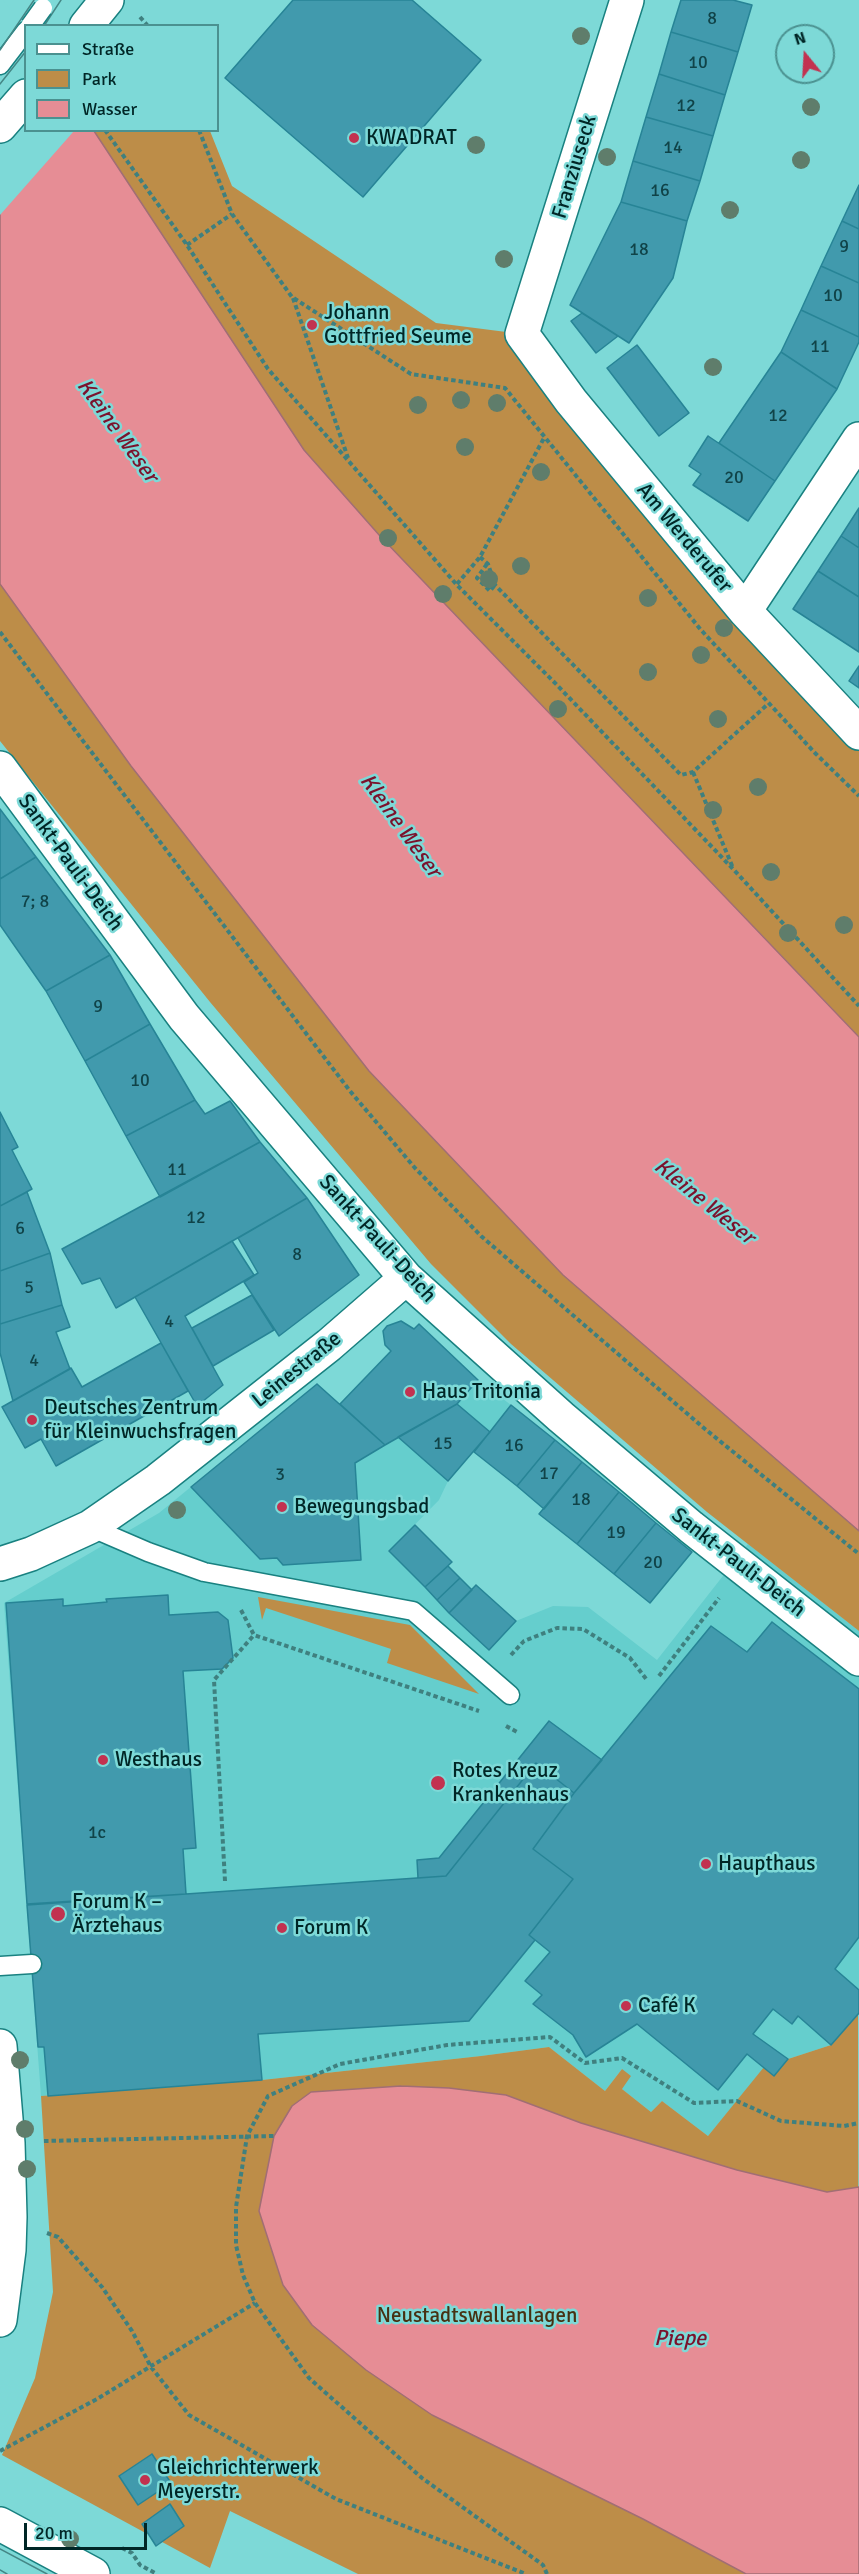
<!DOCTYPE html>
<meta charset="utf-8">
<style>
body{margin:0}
#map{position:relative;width:859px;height:2574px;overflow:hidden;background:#7dd9d7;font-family:Signika,sans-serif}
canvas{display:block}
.legend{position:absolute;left:24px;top:24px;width:195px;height:108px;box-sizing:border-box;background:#7dd9d7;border:2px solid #4b9190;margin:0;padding:8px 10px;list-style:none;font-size:18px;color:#002626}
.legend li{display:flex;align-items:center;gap:12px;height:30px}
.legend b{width:30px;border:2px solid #4b9190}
.north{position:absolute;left:775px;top:24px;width:60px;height:60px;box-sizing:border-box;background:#7dd9d7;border:2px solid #4b9190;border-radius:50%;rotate:342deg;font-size:16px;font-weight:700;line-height:24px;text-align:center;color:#002626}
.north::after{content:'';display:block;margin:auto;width:21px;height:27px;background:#c23250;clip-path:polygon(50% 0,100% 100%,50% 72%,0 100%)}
.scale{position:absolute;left:24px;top:2523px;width:123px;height:27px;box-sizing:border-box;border:3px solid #002626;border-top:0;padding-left:8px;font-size:18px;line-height:21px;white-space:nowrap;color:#002626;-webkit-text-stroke:4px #7dd9d7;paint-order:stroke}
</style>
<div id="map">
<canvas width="859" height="2574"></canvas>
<ul class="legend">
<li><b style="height:8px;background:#fff"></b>Straße</li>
<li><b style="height:16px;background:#bd8d48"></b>Park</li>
<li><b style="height:16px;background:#e68d95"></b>Wasser</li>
</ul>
<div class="north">N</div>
<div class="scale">20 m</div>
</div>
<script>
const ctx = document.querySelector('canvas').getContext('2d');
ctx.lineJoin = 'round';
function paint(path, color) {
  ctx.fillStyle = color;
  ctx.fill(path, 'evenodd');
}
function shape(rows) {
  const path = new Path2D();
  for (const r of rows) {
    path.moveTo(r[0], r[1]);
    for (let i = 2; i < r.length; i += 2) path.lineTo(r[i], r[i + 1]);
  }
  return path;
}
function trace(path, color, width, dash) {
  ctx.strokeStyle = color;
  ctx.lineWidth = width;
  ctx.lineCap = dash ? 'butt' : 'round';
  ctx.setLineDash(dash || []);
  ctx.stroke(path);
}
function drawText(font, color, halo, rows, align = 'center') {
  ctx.font = font + ' Signika,sans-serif';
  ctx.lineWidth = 5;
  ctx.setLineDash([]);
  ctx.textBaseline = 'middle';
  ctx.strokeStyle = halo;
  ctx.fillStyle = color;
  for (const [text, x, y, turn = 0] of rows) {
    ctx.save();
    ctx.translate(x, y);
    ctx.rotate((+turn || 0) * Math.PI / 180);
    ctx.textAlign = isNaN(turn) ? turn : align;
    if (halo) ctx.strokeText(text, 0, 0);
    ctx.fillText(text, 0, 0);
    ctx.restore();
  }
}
const built = shape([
 [478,1380,511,1405,448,1481,439,1500,389,1551,489,1650,516,1621,553,1606,588,1607,657,1660,748,1544,859,1631,859,2014,831,2045,788,2059,774,2076,764,2068,708,2136,662,2101,651,2112,622,2089,622,2069,605,2091,549,2047,481,2056,262,2080,41,2096,4,1603,159,1513,317,1384,385,1445,457,1404]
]);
const green = shape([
 [94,131,210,131,232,186,436,323,522,334,859,733,859,1037,380,536,304,450],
 [0,584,131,766,369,1071,563,1275,859,1531,859,1631,707,1512,511,1344,431,1264,210,1002,0,741],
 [258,1597,410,1625,479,1694,387,1663,391,1649,266,1608,262,1620],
 [858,2013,859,2574,358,2574,230,2511,210,2568,2,2455,35,2378,53,2292,41,2096,262,2080,481,2056,549,2047,605,2091,622,2069,631,2076,622,2089,651,2112,662,2101,708,2136,764,2067,775,2075,788,2059,831,2045]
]);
const water = shape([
 [0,0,26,130,94,131,304,450,380,536,859,1037,859,1531,563,1275,369,1071,131,766,0,584,0,0],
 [401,2086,449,2088,506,2095,581,2123,737,2170,827,2192,859,2187,859,2574,746,2574,643,2519,432,2415,366,2370,312,2325,283,2285,259,2211,274,2136,292,2106,311,2092,401,2086]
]);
const pier = shape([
 [0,0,3,0,26,30,26,130,74,131,0,215]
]);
const building = shape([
 [293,0,412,0,481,60,363,197,225,78,293,0],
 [681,0,733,0,752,5,738,52,671,32,681,0],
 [671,32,738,52,725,95,659,74,671,32],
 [659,74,725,95,713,136,646,117,659,74],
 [646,117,713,136,700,181,633,161,646,117],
 [633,161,700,181,687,221,621,202,633,161],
 [859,185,859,229,842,221,859,185],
 [621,202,687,221,673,278,629,343,570,305,621,202],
 [842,221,859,229,859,283,821,266,842,221],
 [821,266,859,283,859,337,801,310,821,266],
 [801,310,859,337,859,342,837,389,781,352,801,310],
 [582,313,618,336,596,353,571,321,582,313],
 [637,345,689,413,659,436,607,368,637,345],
 [781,352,837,389,775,481,719,443,781,352],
 [708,436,775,481,748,521,693,485,701,474,689,466,708,436],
 [859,508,859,548,841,536,859,508],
 [841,536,859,548,859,597,818,571,841,536],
 [818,571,859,597,859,652,793,609,818,571],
 [859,666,859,688,849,681,859,666],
 [0,809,36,857,0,879,0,809],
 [36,857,110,955,46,991,0,925,0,879,36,857],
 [110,955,150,1024,85,1061,46,991,110,955],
 [150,1024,195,1100,126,1136,85,1061,150,1024],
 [195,1100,205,1114,230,1101,260,1142,160,1197,126,1136,195,1100],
 [0,1112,18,1147,12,1150,32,1189,0,1206,0,1112],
 [260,1142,307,1198,116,1308,100,1278,82,1284,62,1249,260,1142],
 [27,1192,50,1253,0,1271,0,1206,27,1192],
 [307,1198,359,1275,279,1336,244,1282,258,1273,238,1238,307,1198],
 [232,1241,254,1275,185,1316,223,1385,197,1406,135,1297,232,1241],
 [50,1253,62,1305,0,1324,0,1271,50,1253],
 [252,1295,274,1330,213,1366,192,1328,252,1295],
 [62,1305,70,1327,56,1332,70,1369,13,1401,0,1353,0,1324,62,1305],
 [401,1321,414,1329,419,1324,478,1380,457,1404,385,1445,340,1404,391,1351,385,1345,383,1331,387,1326,401,1321],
 [161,1343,188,1391,56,1466,41,1439,25,1448,2,1407,71,1368,82,1387,161,1343],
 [317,1384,385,1445,355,1463,361,1560,283,1565,277,1558,260,1559,191,1487,317,1384],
 [457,1404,490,1432,448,1481,398,1437,457,1404],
 [511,1405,555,1440,517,1486,474,1452,511,1405],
 [555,1440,582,1462,544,1509,517,1486,555,1440],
 [582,1462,619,1492,577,1544,539,1514,582,1462],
 [619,1492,656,1523,614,1574,577,1544,619,1492],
 [656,1523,692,1552,650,1603,614,1574,656,1523],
 [415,1525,452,1562,425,1587,389,1551,415,1525],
 [448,1566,460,1578,437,1600,425,1587,448,1566],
 [460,1578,472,1590,449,1613,437,1600,460,1578],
 [476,1585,516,1621,489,1650,449,1613,476,1585],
 [168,1595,169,1615,218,1612,228,1620,233,1658,222,1669,183,1671,196,1848,183,1849,186,1894,27,1904,6,1603,63,1599,63,1606,107,1602,106,1599,168,1595],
 [772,1622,859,1689,859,1937,835,1969,859,1990,859,2013,831,2045,798,2016,792,2024,773,2009,753,2034,788,2059,774,2076,747,2054,718,2090,637,2024,586,2057,573,2035,533,2004,542,1995,525,1981,550,1952,529,1935,573,1879,533,1849,574,1793,711,1626,747,1652,772,1622],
 [549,1721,602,1760,574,1793,536,1763,446,1876,418,1878,417,1860,439,1858,549,1721],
 [536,1763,574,1793,533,1849,573,1879,529,1935,535,1940,469,2021,258,2034,262,2080,48,2096,44,2047,38,2047,27,1905,446,1876,536,1763],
 [152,2454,171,2483,138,2505,119,2476,152,2454],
 [170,2504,184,2526,156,2546,142,2524,170,2504]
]);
const path = shape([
 [140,17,148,26],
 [105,130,187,245,268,369,457,585,557,685,734,870,859,1006],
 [199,130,232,214,292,297,411,374,505,388,701,630,815,753,859,796],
 [187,245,232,214],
 [293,298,348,458],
 [480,557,488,564,495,585,681,775,693,772,768,704],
 [487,564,477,578,490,591,495,585],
 [457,584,480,557,544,438],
 [0,632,350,1091,415,1168,481,1236,705,1429,859,1554],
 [693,772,733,868],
 [241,1610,254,1635,479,1711],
 [511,1655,524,1641,557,1628,583,1629,630,1658,647,1680],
 [659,1676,719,1598],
 [506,1726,519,1733],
 [225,1881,214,1680,254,1635],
 [44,2141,274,2136],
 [47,2233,58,2237,102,2287,132,2331,151,2367,189,2415,336,2499,526,2574],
 [0,2451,97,2399,255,2303],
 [122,2548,132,2553,140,2565,157,2574],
 [547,2574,543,2565,422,2478,309,2378,255,2303,243,2275,236,2245,236,2207,247,2136,268,2096,340,2064,447,2045,550,2037,585,2063,622,2058,694,2103,737,2101,781,2121,844,2126,859,2123]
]);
const lane = shape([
 [0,65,26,31],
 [90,1527,148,1552,204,1572,413,1611,510,1695],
 [0,1966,32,1964]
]);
const street = shape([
 [627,0,522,334,571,401,745,611,859,733],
 [745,611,859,439],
 [0,768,184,1017,406,1278,561,1417,691,1527,859,1659],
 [0,1564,31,1554,90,1527,158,1480,329,1345,406,1278],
 [0,2046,8,2143,10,2217,9,2250,0,2320]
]);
const secondary = shape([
 [86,26,107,0],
 [0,126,26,96],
 [0,2524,93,2574]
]);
const tram = shape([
 [44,26,61,0],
 [0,50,34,0],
 [0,84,26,51],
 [0,2549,47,2574],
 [0,2570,7,2574]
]);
const laneBridge = shape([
 [30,26,43,8]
]);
const trees = [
 [581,36],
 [811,107],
 [476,145],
 [607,157],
 [801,160],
 [730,210],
 [504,259],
 [713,367],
 [461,400],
 [497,403],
 [418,405],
 [465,447],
 [541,472],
 [388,538],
 [521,566],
 [489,579],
 [443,594],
 [648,598],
 [724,628],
 [701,655],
 [648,672],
 [558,709],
 [718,719],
 [758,787],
 [713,810],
 [771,872],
 [844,925],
 [788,933],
 [177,1510],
 [20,2060],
 [25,2129],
 [27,2169],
 [70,2539]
];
const markers = [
 [354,138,6,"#c23250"],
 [312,325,6,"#c23250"],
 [410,1392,6,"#c23250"],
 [32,1420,6,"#c23250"],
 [282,1507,6,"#c23250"],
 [103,1760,6,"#c23250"],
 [438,1783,8,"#c23250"],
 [706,1864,6,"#c23250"],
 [58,1914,8,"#c23250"],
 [282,1928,6,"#c23250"],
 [626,2006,6,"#c23250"],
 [145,2480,6,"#c23250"]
];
const numberNames = [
 ["8",712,19],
 ["10",698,63],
 ["12",686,106],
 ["14",673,148],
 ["16",660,191],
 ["9",844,247],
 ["18",639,250],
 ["10",833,296],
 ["11",820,347],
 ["12",778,416],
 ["20",734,478],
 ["7; 8",35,902],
 ["9",98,1007],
 ["10",140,1081],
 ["11",177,1170],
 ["12",196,1218],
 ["6",20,1229],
 ["8",297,1255],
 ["5",29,1288],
 ["4",169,1322],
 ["4",34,1361],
 ["15",443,1444],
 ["16",514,1446],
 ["17",549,1474],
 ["3",280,1475],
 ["18",581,1500],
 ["19",616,1533],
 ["20",653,1563],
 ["1c",97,1833]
];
const poiNames = [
 ["KWADRAT",366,138],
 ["Johann",324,313],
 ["Gottfried Seume",324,337],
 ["Haus Tritonia",422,1392],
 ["Deutsches Zentrum",44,1408],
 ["für Kleinwuchsfragen",44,1432],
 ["Bewegungsbad",294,1507],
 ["Westhaus",115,1760],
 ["Rotes Kreuz",452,1771],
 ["Krankenhaus",452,1795],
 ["Haupthaus",718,1864],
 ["Forum K –",72,1902],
 ["Ärztehaus",72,1926],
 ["Forum K",294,1928],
 ["Café K",638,2006],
 ["Gleichrichterwerk",157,2468],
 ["Meyerstr.",157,2492]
];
const streetNames = [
 ["Franziuseck",575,167,-73],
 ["Am Werderufer",684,538,50],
 ["Sankt-Pauli-Deich",70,863,54],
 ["Sankt-Pauli-Deich",377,1239,48],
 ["Leinestraße",297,1370,-39],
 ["Sankt-Pauli-Deich",738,1563,38]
];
const parkNames = [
 ["Neustadtswallanlagen",477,2316]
];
const waterNames = [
 ["Kleine Weser",117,431,54],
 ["Kleine Weser",400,826,54],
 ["Kleine Weser",704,1202,39],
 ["Piepe",680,2339]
];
paint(built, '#65cecd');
paint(green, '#bd8d48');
paint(water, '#e68d95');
trace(water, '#a16e74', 1.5);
paint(pier, '#7dd9d7');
paint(building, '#419aad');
trace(building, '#278496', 1.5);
trace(lane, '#198180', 21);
trace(street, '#198180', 36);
trace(secondary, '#198180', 36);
trace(path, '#3f807f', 4, [4.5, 3]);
trace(lane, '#fff', 18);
trace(street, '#fff', 33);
trace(secondary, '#fff', 33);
trace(tram, '#448786', 1.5);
trace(laneBridge, '#198180', 21, []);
trace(laneBridge, '#fff', 18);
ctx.fillStyle = '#5f7d6b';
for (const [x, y] of trees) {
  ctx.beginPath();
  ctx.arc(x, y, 9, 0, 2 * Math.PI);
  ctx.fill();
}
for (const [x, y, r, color] of markers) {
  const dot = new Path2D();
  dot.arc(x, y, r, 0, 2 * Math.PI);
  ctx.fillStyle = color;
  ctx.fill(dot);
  trace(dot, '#7dd9d7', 2);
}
drawText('18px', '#104348', null, numberNames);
drawText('21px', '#002626', '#7dd9d7', poiNames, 'left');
drawText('21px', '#002626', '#7dd9d7', streetNames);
drawText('21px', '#473112', '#7dd9d7', parkNames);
drawText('italic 22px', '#7b122c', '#7dd9d7', waterNames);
</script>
